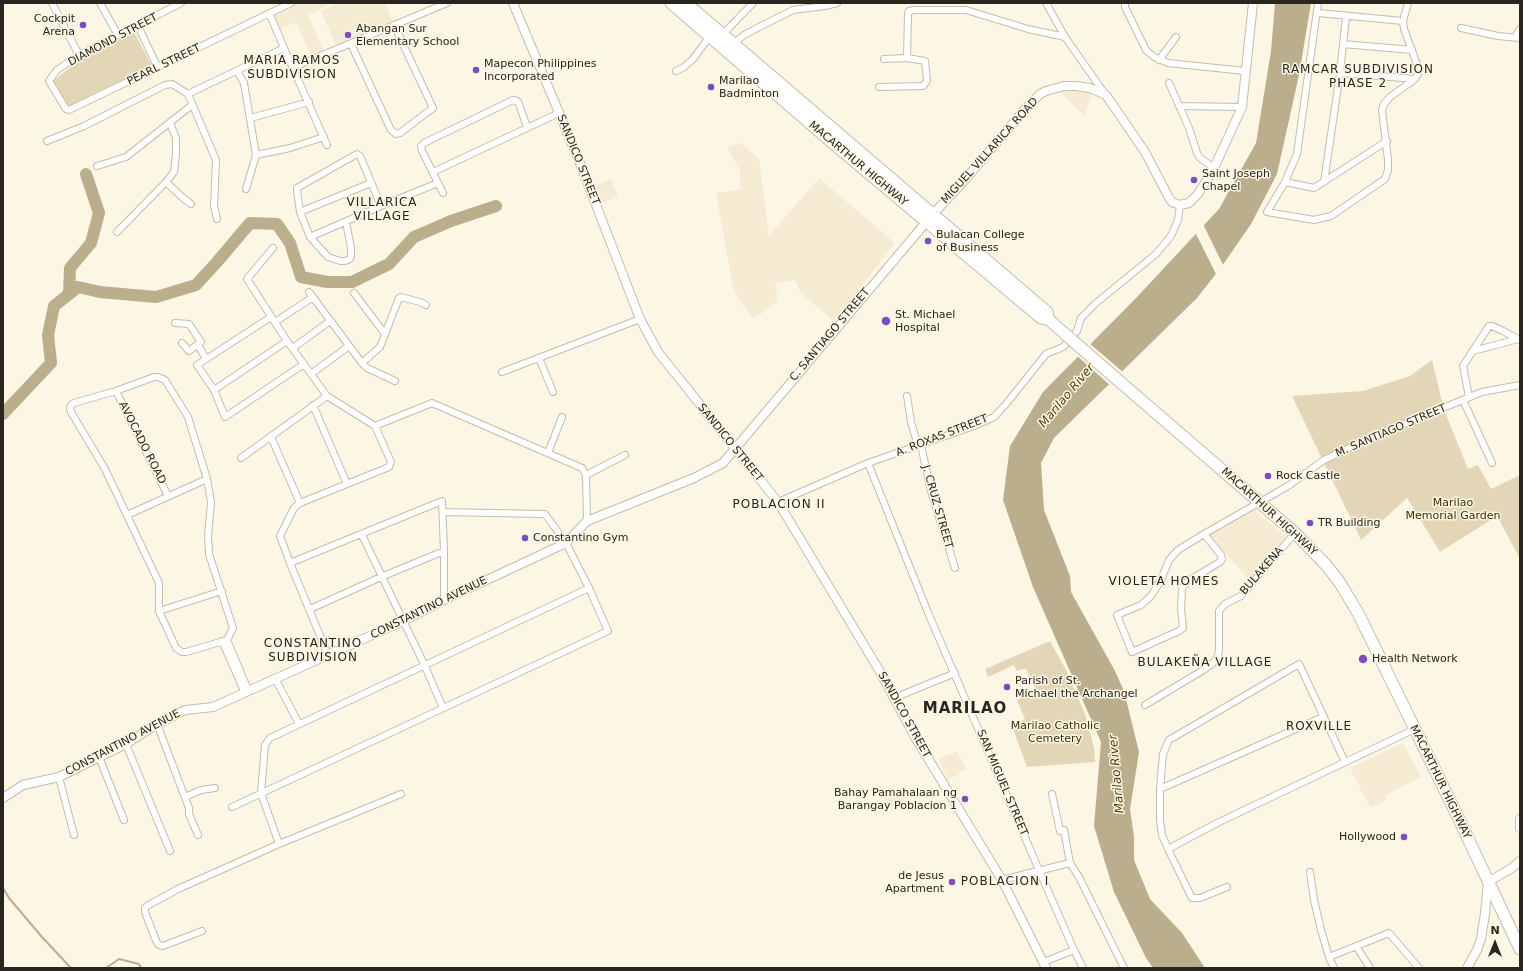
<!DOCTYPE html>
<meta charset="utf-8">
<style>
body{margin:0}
#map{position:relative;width:1523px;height:971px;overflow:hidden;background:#fcf6e4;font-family:"DejaVu Sans",sans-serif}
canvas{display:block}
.frame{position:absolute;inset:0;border:4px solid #28261f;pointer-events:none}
.north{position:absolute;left:1475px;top:923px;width:40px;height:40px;-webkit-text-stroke:3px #fcf6e4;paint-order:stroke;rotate:0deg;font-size:11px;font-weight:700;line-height:16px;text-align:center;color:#28261f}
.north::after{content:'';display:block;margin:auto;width:14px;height:18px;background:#28261f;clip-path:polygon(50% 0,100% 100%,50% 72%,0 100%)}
</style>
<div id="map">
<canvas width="1523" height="971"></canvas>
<div class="frame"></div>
<div class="north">N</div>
</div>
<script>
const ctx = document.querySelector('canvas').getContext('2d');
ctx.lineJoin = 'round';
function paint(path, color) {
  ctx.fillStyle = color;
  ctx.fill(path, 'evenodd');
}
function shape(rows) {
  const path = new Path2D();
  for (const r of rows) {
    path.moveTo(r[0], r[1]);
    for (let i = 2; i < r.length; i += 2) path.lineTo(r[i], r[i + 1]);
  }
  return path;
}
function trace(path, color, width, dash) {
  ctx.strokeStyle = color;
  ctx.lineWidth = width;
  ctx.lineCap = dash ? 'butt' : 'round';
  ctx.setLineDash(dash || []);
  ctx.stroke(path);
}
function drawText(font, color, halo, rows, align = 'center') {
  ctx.font = font + ' "DejaVu Sans",sans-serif';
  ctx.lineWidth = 3;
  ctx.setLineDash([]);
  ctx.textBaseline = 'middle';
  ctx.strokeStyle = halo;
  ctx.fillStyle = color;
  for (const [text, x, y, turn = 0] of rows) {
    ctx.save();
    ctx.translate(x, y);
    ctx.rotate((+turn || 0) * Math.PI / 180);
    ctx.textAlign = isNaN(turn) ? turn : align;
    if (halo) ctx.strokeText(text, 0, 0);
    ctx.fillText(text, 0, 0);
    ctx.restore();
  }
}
const built = shape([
 [294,3,333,3,308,15,324,52,312,57,296,22,278,30,272,13],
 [338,3,385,3,393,21,337,48,321,11],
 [1070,90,1087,91,1092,95,1084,116,1062,93],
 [741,143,759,159,769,236,819,178,895,243,834,322,800,292,795,280,775,283,778,301,754,319,739,300,733,287,716,193,740,190,740,171,727,147],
 [611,179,618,197,601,204,594,187],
 [1253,509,1286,537,1251,582,1209,535],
 [1403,743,1421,777,1385,795,1386,800,1370,808,1350,768],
 [957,751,966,769,959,772,960,774,948,780,939,759],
 [903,790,908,798,889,809,884,799,887,797,885,795,892,791,895,795]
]);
const green = shape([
 [134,32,152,66,99,91,68,108,51,83,74,64],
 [1432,360,1444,410,1468,469,1478,465,1491,489,1520,475,1520,559,1497,516,1440,552,1407,498,1361,540,1292,396,1363,391,1410,376],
 [1050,641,1066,670,1085,714,1094,748,1095,762,1027,767,1012,726,1025,719,1017,700,1036,691,1026,668,1017,671,1014,665,988,677,985,669]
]);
const water = shape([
 [1275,3,1311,3,1299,75,1277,174,1251,224,1222,266,1197,298,1054,438,1041,463,1044,510,1070,576,1071,592,1115,671,1124,691,1139,752,1130,809,1134,837,1134,860,1150,899,1182,933,1205,968,1153,968,1146,958,1114,892,1094,826,1101,742,1033,587,1003,500,1010,446,1043,392,1138,296,1219,209,1256,143,1271,51]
]);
const pier = shape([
 [1203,224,1224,267,1217,276,1195,232],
 [1089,343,1124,373,1111,386,1076,355]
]);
const stream = shape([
 [3,888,9,898,42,937,71,968],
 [106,968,119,959,139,964,141,968]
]);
const river = shape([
 [69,294,70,268,91,243,99,213,86,174],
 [3,414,51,363,48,335,54,306,78,287,100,292,156,297,196,285,217,262,250,223,277,224,290,243,301,277,327,282,352,282,389,264,414,237,451,221,496,206]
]);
const street = shape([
 [52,3,79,55],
 [100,3,118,35],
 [181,3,79,55,57,70,49,81,66,109,69,110,291,3],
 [1046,3,1065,37,1105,94],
 [1125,3,1125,7,1146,50,1154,57,1168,63,1245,71],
 [1318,3,1297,154,1285,182,1267,212,1314,220,1331,216,1385,179,1388,170,1388,160,1382,110,1384,104,1390,97,1415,79,1418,74,1418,67,1404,29,1403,21,1408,3],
 [269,13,284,48],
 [1318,13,1403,21],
 [138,26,158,68],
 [1461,28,1498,36,1520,38],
 [721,36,753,3],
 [1515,37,1520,29],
 [351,44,391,130,396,134,400,133,433,108,394,25],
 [733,44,744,35,763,25,793,10,825,6,837,3],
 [1343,44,1412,50],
 [907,58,908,14,909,11,914,10,966,10,1028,29,1065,37],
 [1159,60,1176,37],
 [294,67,447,3],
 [237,71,244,83,256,155,246,189],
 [676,71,684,67,693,59,710,36],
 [1340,73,1415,79],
 [1169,83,1189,128,1197,153,1200,158,1214,168],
 [879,87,923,86,927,81,925,61,907,58,884,59],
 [188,94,216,160,214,206,217,219],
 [1179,106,1242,107],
 [251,118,309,102],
 [47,141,84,126,165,85,172,84,188,94,284,48,327,145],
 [256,155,290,148,324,137],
 [97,166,126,157,192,105],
 [433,172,559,113],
 [166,182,183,198,191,204],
 [1285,182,1314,188,1387,141],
 [1324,182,1340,73,1346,16],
 [443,193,422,151,421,146,424,143,513,100,517,101,519,104,527,127],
 [300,212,371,183],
 [346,222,351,248,351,256,350,259,345,261,340,261,328,257,310,237,300,212,297,191,297,188,357,154,360,156,381,206],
 [117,232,166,182,174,172,176,154,176,138,170,123],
 [310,237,381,206,438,183],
 [273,248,247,279,287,341,327,396,375,426,391,462,389,467,300,503,294,508,280,536,290,563,328,655],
 [309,292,362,363,380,347,385,334,354,293],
 [271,317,197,365,214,390,225,417,304,364],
 [275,322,313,297],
 [175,323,189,324,201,342,189,351,182,343],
 [385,334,399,298,401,297,420,302,426,305],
 [198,345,206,359],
 [293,348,330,321],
 [1473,351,1518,339],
 [539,358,553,392],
 [362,363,367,368,395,381],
 [502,372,640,319],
 [311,374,349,346],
 [154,377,158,377,165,380,188,417,207,479,211,502,208,536,209,554,233,628,227,640,186,652,182,652,176,648,159,611,159,583,105,469,71,412,70,408,71,405,74,403,116,391,154,377],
 [214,390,287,341],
 [116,391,168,496],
 [907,396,911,422,918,446],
 [1469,397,1463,366,1489,326,1492,326,1503,331,1520,340],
 [1463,400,1492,463],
 [313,405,347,484],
 [375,426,432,403,582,468,586,475,625,455],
 [271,437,300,503],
 [921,445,931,491,955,568],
 [548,453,562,417],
 [241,458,327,396],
 [868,463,929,615,1039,870,1074,950,1083,968],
 [586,475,587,521],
 [778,502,868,463,974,426,994,417,1006,404,1046,354,1063,347,1077,331,1081,318,1096,303,1156,254,1171,236,1178,220,1180,205],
 [127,515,207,479],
 [1204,534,1221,555,1222,559,1220,562,1188,581,1182,588,1181,609,1183,628,1179,631,1132,652,1117,615,1141,605,1151,596,1161,580,1169,560,1178,550,1204,534,1288,486,1324,460,1345,450,1370,438,1482,392,1520,385],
 [362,535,424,664,443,708],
 [444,551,444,600],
 [290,563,442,501,444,551,381,577,310,609],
 [159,611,222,591],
 [227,640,248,690],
 [222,641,245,693],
 [276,680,299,724],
 [894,698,955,673],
 [1145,705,1205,669,1213,663,1218,656,1219,649,1219,611,1225,604,1241,596,1295,533],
 [1323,717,1160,789,1163,754,1169,740,1299,664,1345,762],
 [157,724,189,808,189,814,198,835],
 [126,744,170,851],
 [99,757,124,820],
 [59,777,74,835],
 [1160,789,1160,820,1162,835,1168,849,1192,898,1200,898,1227,887],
 [1052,794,1060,831,1064,830,1070,863,1079,877,1124,968],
 [185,797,201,790,215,788],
 [232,807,608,631,589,588,566,543,545,514,443,512],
 [279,844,261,793,265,745,270,738,589,588],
 [1168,849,1219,822,1415,729],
 [1310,872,1314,900,1321,930,1329,957,1334,968],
 [1002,880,1070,863],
 [202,931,163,946,159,945,157,943,145,912,145,908,147,906,178,889,279,844,401,794],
 [1356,946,1370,968],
 [1329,957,1389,933,1419,968],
 [1044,962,1074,950]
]);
const secondary = shape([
 [513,3,578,158,640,319,658,352,778,502,879,670,915,737,1002,880,1046,968],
 [3,798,23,785,59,777,126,744,157,724,185,710,213,707,403,621,444,600,566,543,587,521,694,478,723,463,933,214,963,182,1026,108,1040,94,1046,91,1064,86,1077,86,1090,88,1106,95,1145,152,1168,196,1172,202,1180,205,1189,203,1198,194,1214,168,1242,107,1253,3],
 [1520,819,1520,828],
 [1467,968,1477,950,1481,939,1485,914,1488,882,1512,868,1520,861]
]);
const highway = shape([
 [671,3,834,144,1041,318,1048,319],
 [686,3,1047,312,1048,319,1065,334],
 [1119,381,1295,533,1327,566,1340,583,1358,613,1457,815,1520,949]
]);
const highwayBridge = shape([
 [1065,334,1119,381]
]);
const markers = [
 [83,25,4,"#7c4bc3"],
 [348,35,4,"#7c4bc3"],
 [476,70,4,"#7c4bc3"],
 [711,87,4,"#7c4bc3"],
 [1194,180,4,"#7c4bc3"],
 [928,241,4,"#7c4bc3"],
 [886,321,5,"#7c4bc3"],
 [1268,476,4,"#7c4bc3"],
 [1310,523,4,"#7c4bc3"],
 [525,538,4,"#7c4bc3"],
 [1363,659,5,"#7c4bc3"],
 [1007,687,4,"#7c4bc3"],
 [965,799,4,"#7c4bc3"],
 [1404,837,4,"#7c4bc3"],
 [952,882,4,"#7c4bc3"]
];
const poiNames = [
 ["Cockpit",75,19,"right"],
 ["Arena",75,32,"right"],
 ["Abangan Sur",356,29],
 ["Elementary School",356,42],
 ["Mapecon Philippines",484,64],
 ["Incorporated",484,77],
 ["Marilao",719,81],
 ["Badminton",719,94],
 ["Saint Joseph",1202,174],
 ["Chapel",1202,187],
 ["Bulacan College",936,235],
 ["of Business",936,248],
 ["St. Michael",895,315],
 ["Hospital",895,328],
 ["Rock Castle",1276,476],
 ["TR Building",1318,523],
 ["Constantino Gym",533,538],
 ["Health Network",1372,659],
 ["Parish of St.",1015,681],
 ["Michael the Archangel",1015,694],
 ["Bahay Pamahalaan ng",957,793,"right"],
 ["Barangay Poblacion 1",957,806,"right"],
 ["Hollywood",1396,837,"right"],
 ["de Jesus",944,876,"right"],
 ["Apartment",944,889,"right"]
];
const streetNames = [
 ["DIAMOND STREET",113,40,-28],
 ["PEARL STREET",164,65,-26],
 ["MIGUEL VILLARICA ROAD",990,151,-48],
 ["SANDICO STREET",578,160,68],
 ["MACARTHUR HIGHWAY",858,164,40],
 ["C. SANTIAGO STREET",830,335,-50],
 ["M. SANTIAGO STREET",1391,431,-23],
 ["A. ROXAS STREET",942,436,-21],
 ["AVOCADO ROAD",142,443,63],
 ["SANDICO STREET",730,443,51],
 ["J. CRUZ STREET",937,507,74],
 ["MACARTHUR HIGHWAY",1269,512,42],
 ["BULAKENA",1262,571,-49],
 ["CONSTANTINO AVENUE",429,608,-26],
 ["SANDICO STREET",904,715,61],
 ["CONSTANTINO AVENUE",123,743,-28],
 ["MACARTHUR HIGHWAY",1440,782,64],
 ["SAN MIGUEL STREET",1002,783,67]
];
const parkNames = [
 ["Marilao",1453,503],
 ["Memorial Garden",1453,516],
 ["Marilao Catholic",1055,726],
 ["Cemetery",1055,739]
];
const neighbourhoodNames = [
 ["MARIA RAMOS",292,61],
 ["SUBDIVISION",292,75],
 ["RAMCAR SUBDIVISION",1358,70],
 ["PHASE 2",1358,84],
 ["VILLARICA",382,203],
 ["VILLAGE",382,217],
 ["POBLACION II",779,505],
 ["VIOLETA HOMES",1164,582],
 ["CONSTANTINO",313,644],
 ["SUBDIVISION",313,658],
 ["BULAKEÑA VILLAGE",1205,663],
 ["ROXVILLE",1319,727],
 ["POBLACION I",1005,882]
];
const waterNames = [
 ["Marilao River",1067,396,-50],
 ["Marilao River",1117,774,-95]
];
const districtNames = [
 ["MARILAO",965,709]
];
paint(built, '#f5ebd3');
paint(green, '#e3d6b6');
paint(water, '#baae8d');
paint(pier, '#fcf6e4');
trace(stream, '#baae8d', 2);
trace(river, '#baae8d', 12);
trace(street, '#c3bdac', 8);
trace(secondary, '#c3bdac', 10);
trace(highway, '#c3bdac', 13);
trace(street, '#fff', 6);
trace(secondary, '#fff', 8);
trace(highway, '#fff', 11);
trace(highwayBridge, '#c3bdac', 13, []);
trace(highwayBridge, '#fff', 11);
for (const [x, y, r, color] of markers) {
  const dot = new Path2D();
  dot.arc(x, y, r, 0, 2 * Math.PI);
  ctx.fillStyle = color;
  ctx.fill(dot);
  trace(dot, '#fcf6e4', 1.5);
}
drawText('11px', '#28261f', '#fcf6e4', poiNames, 'left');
drawText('11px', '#28261f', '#fcf6e4', streetNames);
drawText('11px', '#3d2f03', '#fcf6e4', parkNames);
ctx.letterSpacing = '1px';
drawText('12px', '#28261f', '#fcf6e4', neighbourhoodNames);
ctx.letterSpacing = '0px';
drawText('italic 12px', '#554204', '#fcf6e4', waterNames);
ctx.letterSpacing = '1px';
drawText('bold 15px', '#28261f', '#fcf6e4', districtNames);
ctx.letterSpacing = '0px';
</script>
